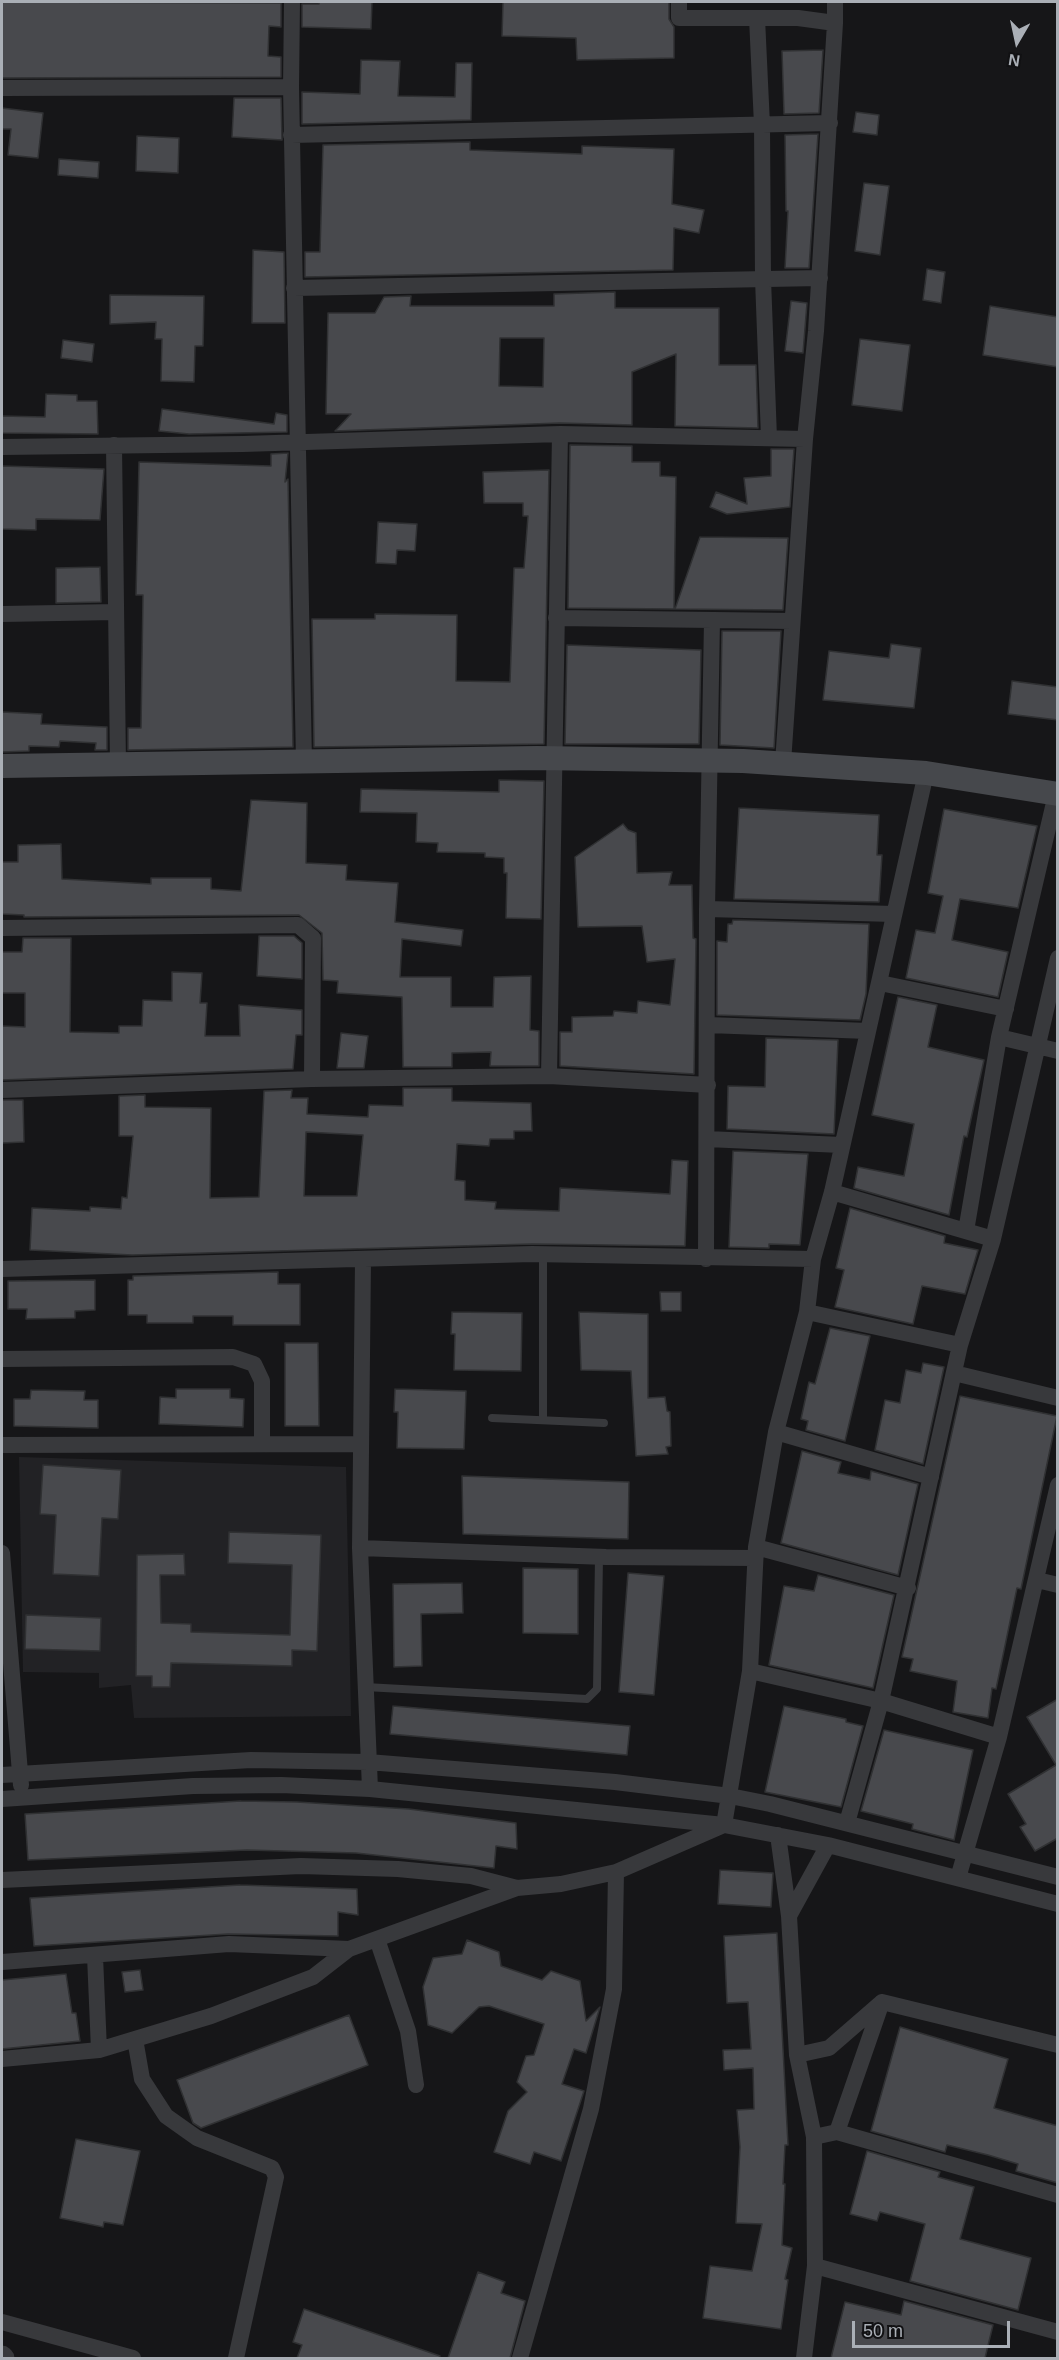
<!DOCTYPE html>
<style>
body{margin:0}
#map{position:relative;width:1059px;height:2360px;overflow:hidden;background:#161618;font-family:Arial,sans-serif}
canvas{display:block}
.frame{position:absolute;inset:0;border:3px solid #aaafb6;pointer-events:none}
.north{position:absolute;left:987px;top:12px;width:60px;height:60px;-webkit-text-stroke:4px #111113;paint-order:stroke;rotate:189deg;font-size:16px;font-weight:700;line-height:24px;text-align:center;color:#aaafb6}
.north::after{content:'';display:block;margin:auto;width:21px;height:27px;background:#aaafb6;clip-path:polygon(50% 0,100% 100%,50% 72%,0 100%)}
.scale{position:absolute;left:852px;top:2321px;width:158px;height:27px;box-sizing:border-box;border:3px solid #aaafb6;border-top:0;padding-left:8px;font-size:18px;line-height:21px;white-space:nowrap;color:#aaafb6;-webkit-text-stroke:4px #111113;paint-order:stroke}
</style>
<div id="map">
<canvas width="1059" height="2360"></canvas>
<div class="frame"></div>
<div class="north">N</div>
<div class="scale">50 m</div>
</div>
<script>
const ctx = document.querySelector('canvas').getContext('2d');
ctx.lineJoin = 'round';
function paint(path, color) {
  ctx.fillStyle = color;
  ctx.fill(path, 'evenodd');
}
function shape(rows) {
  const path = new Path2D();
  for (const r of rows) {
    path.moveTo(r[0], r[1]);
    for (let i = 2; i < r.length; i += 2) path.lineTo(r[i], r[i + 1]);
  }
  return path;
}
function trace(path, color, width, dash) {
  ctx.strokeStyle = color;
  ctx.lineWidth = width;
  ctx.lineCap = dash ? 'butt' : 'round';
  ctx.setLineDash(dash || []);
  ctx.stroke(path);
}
const built = shape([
 [19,1457,346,1467,351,1716,134,1718,131,1685,99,1688,99,1673,23,1672]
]);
const building = shape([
 [2,2,281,3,281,27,269,26,268,56,281,57,281,77,2,78,2,2],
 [319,2,372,2,371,29,302,27,302,4,319,4,319,2],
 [503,2,669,2,669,19,674,27,674,58,577,60,576,38,502,36,503,2],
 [823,50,819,113,784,114,782,51,823,50],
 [361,60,400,61,398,96,455,97,456,63,472,63,471,120,302,124,302,92,360,94,361,60],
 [234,98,281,98,282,140,232,137,234,98],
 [2,108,43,113,38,158,8,155,11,129,2,129,2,108],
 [856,112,879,115,877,135,853,132,856,112],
 [818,134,809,268,785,268,788,211,786,211,785,135,818,134],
 [137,136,179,138,178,173,136,171,137,136],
 [470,142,470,150,495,151,582,154,582,146,674,149,672,204,704,210,699,233,674,228,673,270,305,277,305,252,320,252,323,145,470,142],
 [59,159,99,162,98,178,58,175,59,159],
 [864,183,889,186,880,255,855,251,864,183],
 [253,250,284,252,285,323,252,323,253,250],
 [927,269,945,272,941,303,923,300,927,269],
 [615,292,615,308,719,308,719,365,756,365,758,428,675,426,676,354,632,372,632,425,560,423,335,431,351,414,326,414,328,313,375,313,384,297,411,296,410,306,554,306,554,294,615,292],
 [500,338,544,338,543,387,499,386,500,338],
 [110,295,204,296,203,346,195,346,194,382,161,381,162,339,155,339,156,322,110,324,110,295],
 [791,301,807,303,803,353,785,351,791,301],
 [990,306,1058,317,1058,367,983,355,990,306],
 [860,339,910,345,902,411,852,405,860,339],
 [63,340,94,344,92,362,61,358,63,340],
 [46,394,77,395,77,401,97,401,98,434,2,433,2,416,45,417,46,394],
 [162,409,274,424,276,413,287,415,287,432,189,434,159,431,162,409],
 [570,445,632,446,632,462,660,462,660,476,676,477,674,609,568,608,570,445],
 [771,449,794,449,790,507,727,514,710,507,716,492,747,504,744,478,771,476,771,449],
 [288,453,285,482,288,479,293,747,128,750,128,728,141,728,143,595,136,595,139,462,271,466,271,454,288,453],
 [2,466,104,469,100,520,36,519,36,530,2,529,2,466],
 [549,470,544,744,314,747,312,619,375,619,375,614,457,615,456,681,510,682,514,568,524,568,528,516,523,516,523,503,484,503,483,472,549,470],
 [378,522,417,524,415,551,397,550,396,564,376,563,378,522],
 [700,537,788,538,783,610,675,609,700,537],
 [100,567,101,602,56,603,56,568,100,567],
 [722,631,781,631,774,748,720,745,722,631],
 [891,644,921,648,914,708,823,700,829,651,889,658,891,644],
 [567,645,701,650,699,744,565,744,567,645],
 [1012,681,1058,687,1058,720,1008,714,1012,681],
 [2,712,42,714,41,724,107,727,107,750,95,750,96,743,60,741,59,747,29,746,29,751,2,752,2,712],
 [499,780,544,781,541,919,506,918,507,873,504,873,504,858,485,857,485,853,437,852,438,843,416,842,417,813,360,812,361,789,499,792,499,780],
 [251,800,307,803,306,863,347,865,346,880,398,883,395,922,463,930,461,946,402,939,400,977,451,977,451,1007,493,1007,494,977,531,976,530,1030,539,1031,539,1066,490,1066,491,1052,452,1053,452,1067,403,1067,402,997,337,993,338,981,323,980,322,933,299,915,24,917,24,915,2,914,2,862,18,862,18,845,61,844,62,879,151,884,151,878,211,878,211,889,241,891,251,800],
 [739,808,879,815,877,855,882,855,879,902,734,899,739,808],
 [944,809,1037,826,1018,908,960,899,952,940,1008,952,998,997,906,978,916,930,935,933,943,896,928,893,944,809],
 [623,824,628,830,636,833,637,873,672,872,669,885,692,885,693,938,696,939,694,1074,560,1066,560,1032,572,1032,572,1017,613,1016,614,1011,637,1013,638,1001,670,1005,675,959,647,962,642,926,578,927,575,857,623,824],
 [733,920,869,924,866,994,860,1020,717,1015,717,941,727,942,728,924,732,924,733,920],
 [259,936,294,936,302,943,302,979,257,976,259,936],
 [23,938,71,938,70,1032,119,1033,119,1026,142,1026,143,1000,172,1001,172,972,202,973,200,1003,207,1003,205,1036,240,1036,239,1005,302,1010,302,1035,296,1035,293,1069,2,1080,2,1026,25,1027,25,993,2,993,2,952,22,952,23,938],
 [898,997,937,1005,928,1047,984,1060,967,1137,964,1136,949,1215,854,1188,858,1167,904,1176,914,1124,872,1115,898,997],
 [341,1033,368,1036,364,1068,337,1068,341,1033],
 [766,1038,838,1040,834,1134,727,1129,728,1086,765,1087,766,1038],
 [403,1088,452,1088,452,1101,531,1103,532,1131,514,1131,514,1139,490,1139,489,1146,457,1144,455,1180,465,1181,465,1200,496,1202,495,1209,559,1211,560,1188,670,1194,672,1160,688,1161,685,1246,532,1244,132,1255,30,1250,32,1208,90,1211,90,1207,121,1209,122,1197,127,1198,133,1136,119,1136,119,1096,145,1095,145,1107,211,1108,210,1198,259,1197,264,1091,292,1090,291,1098,308,1098,307,1114,368,1117,369,1105,403,1106,403,1088],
 [306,1132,363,1135,357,1196,304,1196,306,1132],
 [2,1100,23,1100,24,1142,2,1143,2,1100],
 [733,1151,808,1154,800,1245,769,1244,769,1248,729,1247,733,1151],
 [850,1208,945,1236,944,1243,978,1250,965,1294,922,1286,913,1324,835,1307,844,1270,836,1268,850,1208],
 [278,1272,278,1284,300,1284,300,1325,233,1325,233,1316,193,1316,193,1323,147,1323,147,1315,128,1315,128,1280,133,1280,133,1276,278,1272],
 [95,1280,95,1310,75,1311,75,1318,26,1319,27,1309,8,1309,8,1281,95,1280],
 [660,1292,681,1292,681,1311,661,1311,660,1292],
 [452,1312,522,1313,521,1371,454,1370,455,1334,451,1334,452,1312],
 [579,1312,648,1314,648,1398,665,1397,667,1411,670,1412,671,1446,666,1447,668,1454,636,1456,631,1371,581,1370,579,1312],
 [830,1328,870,1336,845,1441,806,1430,808,1421,801,1419,809,1382,815,1384,830,1328],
 [285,1343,318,1343,319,1426,285,1426,285,1343],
 [923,1363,944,1367,923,1464,875,1450,885,1400,900,1403,906,1370,921,1373,923,1363],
 [176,1389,230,1389,230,1398,244,1399,243,1427,159,1424,160,1397,176,1398,176,1389],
 [395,1389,466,1391,464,1449,397,1448,398,1412,394,1412,395,1389],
 [31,1390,85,1391,84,1400,98,1400,98,1428,14,1426,14,1399,30,1399,31,1390],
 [960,1396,1057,1416,1021,1589,1017,1588,996,1689,992,1688,988,1718,953,1712,957,1681,910,1671,913,1659,902,1657,960,1396],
 [802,1451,841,1462,838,1473,870,1480,871,1471,918,1484,898,1575,781,1543,802,1451],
 [43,1465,121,1470,118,1519,102,1518,99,1576,53,1574,56,1515,40,1514,43,1465],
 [462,1476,629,1482,628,1539,463,1534,462,1476],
 [229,1532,321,1535,317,1651,292,1650,292,1666,171,1663,170,1687,152,1687,152,1676,136,1676,137,1555,184,1554,185,1575,160,1575,161,1623,191,1624,191,1632,290,1635,292,1565,228,1563,229,1532],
 [523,1568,578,1569,578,1634,523,1633,523,1568],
 [628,1573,664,1576,654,1695,619,1692,628,1573],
 [818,1575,894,1595,873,1688,769,1665,784,1586,814,1591,818,1575],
 [462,1583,463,1613,421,1614,422,1666,394,1667,393,1584,462,1583],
 [26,1615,101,1618,100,1651,25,1649,26,1615],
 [1058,1699,1058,1838,1035,1851,1020,1827,1026,1824,1008,1794,1056,1765,1027,1717,1058,1699],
 [393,1706,630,1726,627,1755,390,1734,393,1706],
 [784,1706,846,1719,846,1722,863,1726,841,1807,765,1792,784,1706],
 [884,1730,973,1750,954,1840,912,1829,913,1824,861,1811,884,1730],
 [241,1801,297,1802,409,1809,516,1823,517,1849,496,1846,494,1868,356,1853,247,1850,28,1860,25,1814,241,1801],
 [720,1870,773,1873,771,1907,718,1904,720,1870],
 [240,1885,357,1889,358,1915,338,1912,338,1936,228,1934,34,1946,30,1898,240,1885],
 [777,1933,788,2145,785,2145,783,2184,785,2184,782,2245,792,2248,785,2279,788,2280,781,2329,703,2318,710,2266,752,2271,762,2224,736,2223,740,2147,737,2110,754,2109,753,2068,724,2070,723,2050,751,2049,748,2002,727,2003,724,1936,777,1933],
 [467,1940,499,1952,501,1966,542,1980,551,1971,580,1981,586,2021,600,2007,586,2053,574,2049,562,2084,584,2091,561,2161,534,2152,530,2164,494,2152,508,2111,527,2092,517,2082,526,2056,534,2055,544,2024,489,2006,479,2007,452,2033,428,2025,423,1987,433,1958,462,1954,467,1940],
 [140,1970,143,1990,125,1992,122,1972,140,1970],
 [66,1974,72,2013,76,2013,80,2041,2,2049,2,1980,66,1974],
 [349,2015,368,2065,201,2128,193,2123,177,2080,349,2015],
 [900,2027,1008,2059,994,2108,1058,2126,1058,2183,1016,2171,1018,2164,988,2155,947,2145,945,2152,871,2131,900,2027],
 [76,2139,140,2151,123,2225,104,2222,103,2227,60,2218,76,2139],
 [867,2151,940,2172,938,2177,974,2187,960,2239,1031,2258,1018,2310,910,2281,925,2224,880,2212,877,2221,850,2214,867,2151],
 [478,2272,505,2282,501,2293,525,2301,510,2358,448,2358,478,2272],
 [904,2301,993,2325,985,2358,831,2358,845,2302,901,2315,904,2301],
 [304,2309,440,2356,439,2358,297,2358,302,2345,293,2342,304,2309]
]);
const service = shape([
 [492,1418,604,1423],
 [543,1420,543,1254],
 [365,1687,587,1699,597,1689,599,1557]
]);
const minor = shape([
 [292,2,291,87,304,762],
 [679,2,679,18,798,18,835,23,816,331,805,439,783,763],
 [757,18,762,125,763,279,769,438],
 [835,23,835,2],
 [2,88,291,87],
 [291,135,830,123],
 [294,288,820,278],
 [114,445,118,764],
 [2,447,243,444,560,434,805,439],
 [2,614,116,612],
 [556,618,792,621],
 [707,909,894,914],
 [2,928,298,925,313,938,312,1079],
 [880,983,1006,1009],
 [708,1025,868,1031],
 [999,1037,1058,1051],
 [549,1076,560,434],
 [2,1090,312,1079,549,1076,708,1085],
 [707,1139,841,1145],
 [832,1192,993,1239],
 [966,1231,999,1037,1056,794],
 [706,1259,707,909,712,620],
 [363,1260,360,1548,370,1789],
 [2,1269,532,1254,813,1259],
 [807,1312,960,1345],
 [2,1359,233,1357,254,1364,262,1381,262,1443],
 [954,1373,1058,1398],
 [776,1432,931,1477],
 [2,1445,361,1444],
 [756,1547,908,1588],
 [360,1548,606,1557,755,1558],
 [2,1553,21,1785],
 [1037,1580,1058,1585],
 [750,1671,881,1701,999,1737],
 [2,1775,251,1760,368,1762,615,1782,730,1796,770,1804,1058,1877],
 [2,1799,193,1786,281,1785,370,1789,724,1825,828,1845,1058,1904],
 [847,1823,881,1701,960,1345,993,1239,1058,958],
 [778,1835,789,1916,797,2055,814,2137,815,2266,804,2358],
 [958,1878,999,1737,1058,1485],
 [2,1880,301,1866,398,1869,471,1876,517,1888],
 [789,1916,828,1845],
 [377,1939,408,2031,416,2085],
 [2,1962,229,1944,349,1949,517,1888,561,1884,616,1872,724,1825,750,1671,756,1547,776,1432,807,1312,813,1259,832,1192,926,773],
 [135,2039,142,2079,166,2116,197,2138,272,2168,276,2177,236,2358],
 [99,2050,211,2016,313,1977,349,1949],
 [797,2055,829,2048,882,2002,1058,2045],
 [2,2059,99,2050,95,1956],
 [837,2132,882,2002],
 [814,2137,837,2132,1058,2195],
 [815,2266,1058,2332],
 [2,2322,133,2358],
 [520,2358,591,2109,614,1989,616,1872]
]);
const tertiary = shape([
 [2,2356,4,2358]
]);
const secondary = shape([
 [2,766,537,758,743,761,926,773,1058,794]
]);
paint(built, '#222225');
paint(building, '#48494d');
trace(building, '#303133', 1.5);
trace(service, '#38393c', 8);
trace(minor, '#38393c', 16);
trace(tertiary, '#38393c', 21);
trace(secondary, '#46484c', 24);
</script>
